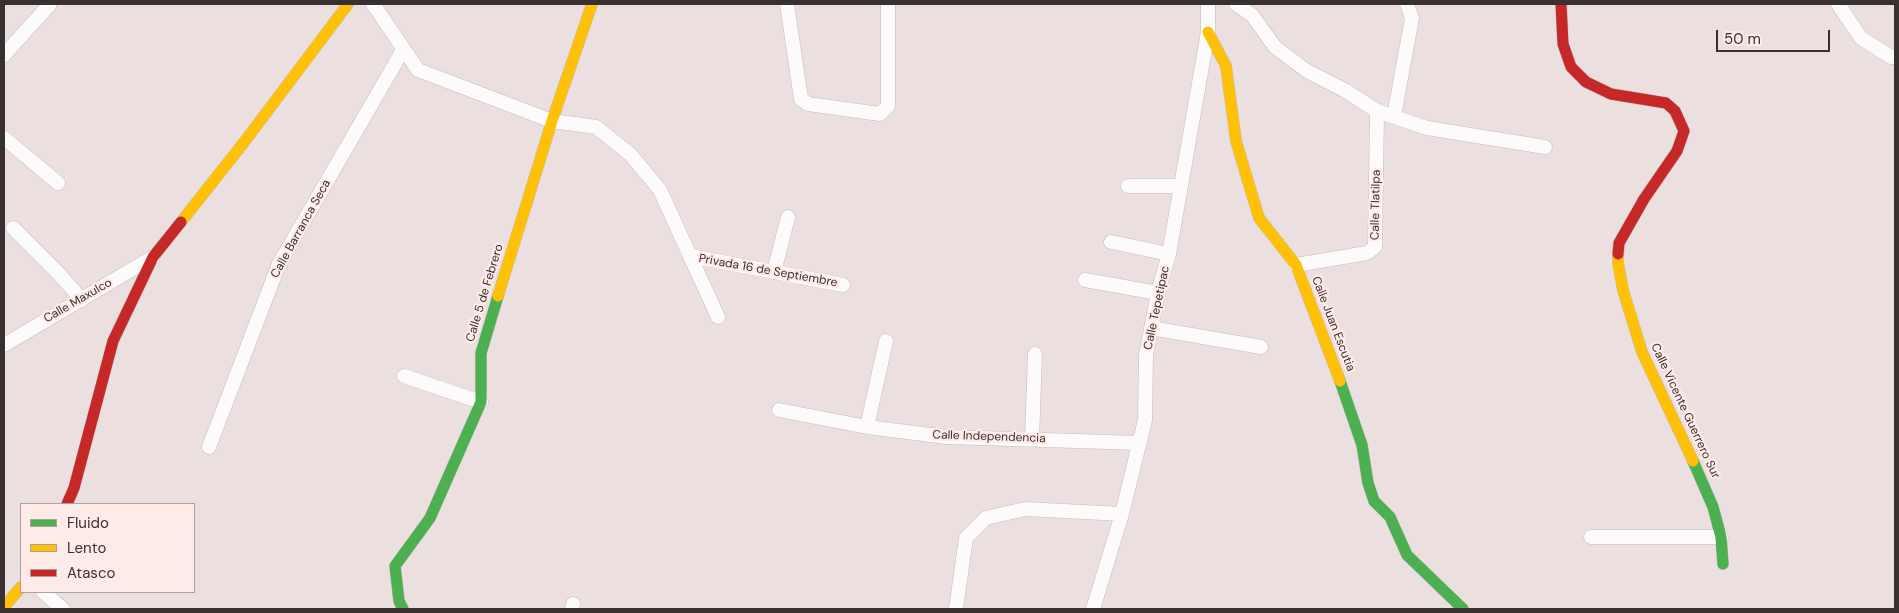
<!DOCTYPE html>
<style>
body{margin:0}
#map{position:relative;width:1899px;height:613px;overflow:hidden;background:#ebe0df;font-family:"DM Sans",sans-serif}
canvas{display:block}
.frame{position:absolute;inset:0;border:5px solid #393130;pointer-events:none}
.legend{position:absolute;left:20px;top:503px;width:175px;height:90px;box-sizing:border-box;background:#feeae6;border:1px solid #afa09d;margin:0;padding:6px 9px;list-style:none;font-size:15px;color:#393130}
.legend li{display:flex;align-items:center;gap:10px;height:25px}
.legend b{width:25px;border:1px solid #afa09d}
.scale{position:absolute;left:1716px;top:30px;width:114px;height:22px;box-sizing:border-box;border:2px solid #393130;border-top:0;padding-left:6px;font-size:15px;line-height:18px;white-space:nowrap;color:#393130;-webkit-text-stroke:4px #feeae6;paint-order:stroke}
</style>
<div id="map">
<canvas width="1899" height="613"></canvas>
<div class="frame"></div>
<ul class="legend">
<li><b style="height:6px;background:#4caf50"></b>Fluido</li>
<li><b style="height:6px;background:#ffc107"></b>Lento</li>
<li><b style="height:6px;background:#c62828"></b>Atasco</li>
</ul>
<div class="scale">50 m</div>
</div>
<script>
const ctx = document.querySelector('canvas').getContext('2d');
ctx.lineJoin = 'round';
function shape(rows) {
  const path = new Path2D();
  for (const r of rows) {
    path.moveTo(r[0], r[1]);
    for (let i = 2; i < r.length; i += 2) path.lineTo(r[i], r[i + 1]);
  }
  return path;
}
function trace(path, color, width, dash) {
  ctx.strokeStyle = color;
  ctx.lineWidth = width;
  ctx.lineCap = dash ? 'butt' : 'round';
  ctx.setLineDash(dash || []);
  ctx.stroke(path);
}
function drawText(font, color, halo, rows, align = 'center') {
  ctx.font = font + ' "DM Sans",sans-serif';
  ctx.lineWidth = 4.5;
  ctx.setLineDash([]);
  ctx.textBaseline = 'middle';
  ctx.strokeStyle = halo;
  ctx.fillStyle = color;
  for (const [text, x, y, turn = 0] of rows) {
    ctx.save();
    ctx.translate(x, y);
    ctx.rotate((+turn || 0) * Math.PI / 180);
    ctx.textAlign = isNaN(turn) ? turn : align;
    if (halo) ctx.strokeText(text, 0, 0);
    ctx.fillText(text, 0, 0);
    ctx.restore();
  }
}
const street = shape([
 [373,4,418,70,552,121,596,127,630,154,660,190,690,256,843,285],
 [787,4,801,99,808,104,880,114,888,106,888,4],
 [1236,4,1252,15,1275,47,1307,71,1346,91,1377,111,1427,128,1545,147],
 [1838,4,1861,38,1891,57,1895,57],
 [4,55,50,4],
 [1394,116,1412,18,1407,4],
 [4,138,58,183],
 [1128,186,1180,186],
 [13,228,59,274,82,300],
 [1111,242,1169,254],
 [690,256,718,317],
 [1296,265,1367,253,1375,247,1377,111],
 [774,272,788,217],
 [1085,280,1158,293],
 [1151,328,1261,347],
 [4,345,153,257],
 [404,376,481,402],
 [779,410,867,427,947,437,1140,443],
 [867,427,886,341],
 [1032,439,1035,354],
 [209,447,279,264,403,50],
 [1591,537,1721,537],
 [43,592,63,609],
 [572,609,573,604],
 [956,609,966,538,986,518,1025,509,1122,514],
 [1093,609,1122,514,1145,420,1146,355,1158,293,1169,254,1208,32,1208,4]
]);
const fast = shape([
 [1340,381,1362,445,1368,483,1374,501,1390,517,1407,555,1463,609],
 [1693,461,1713,507,1721,537,1723,564],
 [403,609,399,601,395,566,430,518,481,402,481,353,498,296]
]);
const slow = shape([
 [1208,32,1226,66,1236,141,1259,218,1296,265,1340,381],
 [181,222,245,141,348,4],
 [1618,254,1618,263,1623,290,1642,352,1693,461],
 [498,296,552,121,592,4],
 [4,607,21,587]
]);
const jam = shape([
 [1561,4,1563,44,1571,67,1586,82,1611,94,1666,103,1675,111,1684,131,1677,151,1644,199,1619,243,1618,254],
 [67,504,74,488,113,341,153,257,181,222]
]);
const streetNames = [
 ["Calle Tlatilpa",1376,205,-89],
 ["Calle Barranca Seca",301,229,-61],
 ["Privada 16 de Septiembre",768,271,10],
 ["Calle 5 de Febrero",485,293,-73],
 ["Calle Maxulco",78,301,-30],
 ["Calle Tepetipac",1157,308,-78],
 ["Calle Juan Escutia",1333,324,69],
 ["Calle Vicente Guerrero Sur",1685,411,65],
 ["Calle Independencia",989,437,2]
];
trace(street, '#c4bcbb', 15);
trace(fast, '#c4bcbb', 12);
trace(slow, '#c4bcbb', 12);
trace(jam, '#c4bcbb', 12);
trace(street, '#fcfafa', 14);
trace(fast, '#4caf50', 11);
trace(slow, '#ffc107', 11);
trace(jam, '#c62828', 11);
drawText('12px', '#393130', '#feeae6', streetNames);
</script>
